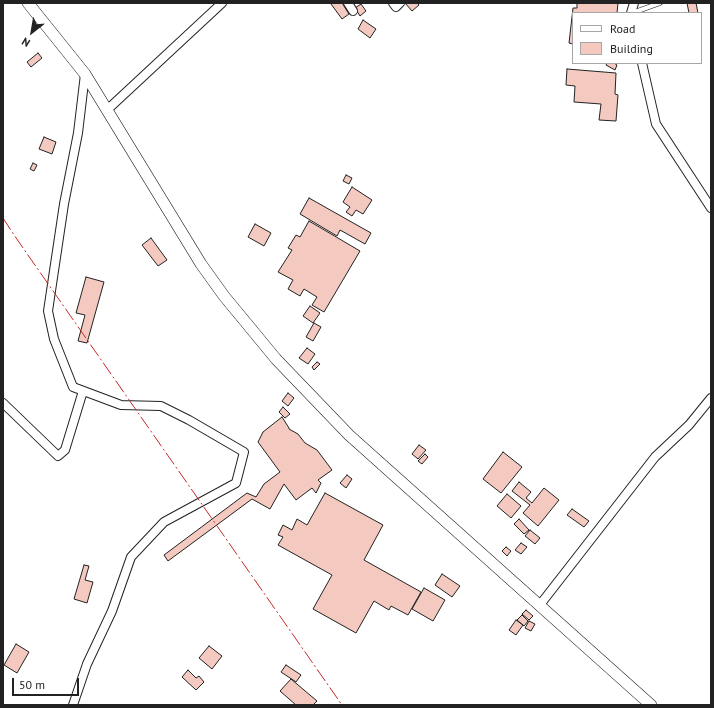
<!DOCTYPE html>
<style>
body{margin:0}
#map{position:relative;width:714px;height:708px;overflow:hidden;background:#fff;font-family:"PT Sans",sans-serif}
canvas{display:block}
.frame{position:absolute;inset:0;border:4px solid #222;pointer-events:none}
.legend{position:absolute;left:572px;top:12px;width:130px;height:52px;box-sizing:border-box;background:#fff;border:1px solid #a7a7a7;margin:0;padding:5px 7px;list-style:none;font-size:12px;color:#222}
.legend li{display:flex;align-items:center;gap:8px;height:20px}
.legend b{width:20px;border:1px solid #a7a7a7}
.north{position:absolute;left:12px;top:12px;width:40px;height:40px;-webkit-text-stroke:3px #fff;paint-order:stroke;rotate:211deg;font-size:11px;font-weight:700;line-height:16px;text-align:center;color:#222}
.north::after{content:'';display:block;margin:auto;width:14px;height:18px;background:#222;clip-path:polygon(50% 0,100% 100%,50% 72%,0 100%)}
.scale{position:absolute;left:12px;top:678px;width:67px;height:18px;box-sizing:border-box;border:2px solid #222;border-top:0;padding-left:5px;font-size:12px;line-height:14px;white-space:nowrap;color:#222;-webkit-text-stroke:3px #fff;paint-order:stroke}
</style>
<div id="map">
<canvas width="714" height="708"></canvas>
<div class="frame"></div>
<ul class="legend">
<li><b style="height:5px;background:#fff"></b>Road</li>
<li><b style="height:11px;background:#f3c9c0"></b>Building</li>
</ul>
<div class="north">N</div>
<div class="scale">50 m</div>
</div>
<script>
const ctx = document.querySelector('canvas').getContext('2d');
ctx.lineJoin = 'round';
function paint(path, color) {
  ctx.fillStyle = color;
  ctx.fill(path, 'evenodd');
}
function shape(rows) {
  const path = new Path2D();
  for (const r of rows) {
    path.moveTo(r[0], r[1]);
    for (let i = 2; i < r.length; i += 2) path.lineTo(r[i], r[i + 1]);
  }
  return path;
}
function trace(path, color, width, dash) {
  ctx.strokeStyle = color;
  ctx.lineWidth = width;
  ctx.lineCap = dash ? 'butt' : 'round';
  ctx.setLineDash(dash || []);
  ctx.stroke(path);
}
const building = shape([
 [332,3,342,3,349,14,342,19,331,4,332,3],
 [405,3,417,3,419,5,412,11,405,3],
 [577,3,618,3,617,13,573,13,573,44,569,43,573,8,577,8,577,3],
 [687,3,696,3,698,13,689,13,687,3],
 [361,4,366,11,360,16,355,8,361,4],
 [363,20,376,29,370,38,358,29,363,20],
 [38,53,42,58,31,67,27,62,38,53],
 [607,63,614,63,617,65,615,70,606,65,607,63],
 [567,69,616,73,615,94,618,95,616,121,599,120,601,104,574,102,575,86,566,85,567,69],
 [44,137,56,142,52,154,39,149,44,137],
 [33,163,37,165,34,171,30,169,33,163],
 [346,175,352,178,349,184,343,181,346,175],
 [352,187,372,200,363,214,356,210,352,216,346,212,350,207,343,202,352,187],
 [309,198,371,233,365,244,340,230,337,236,300,214,309,198],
 [309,221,360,251,324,312,312,305,317,297,304,289,300,296,288,289,293,280,278,272,292,250,288,248,296,235,300,237,309,221],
 [255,224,271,233,264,246,248,237,255,224],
 [151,238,167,260,158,266,142,245,151,238],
 [86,277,104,282,87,343,78,341,85,315,76,313,86,277],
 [310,306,320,313,313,323,303,316,310,306],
 [314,323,321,327,313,341,306,337,314,323],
 [307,348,315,354,308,364,299,358,307,348],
 [317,362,320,364,314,370,312,367,317,362],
 [288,393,294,398,288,406,282,401,288,393],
 [283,407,290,414,285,418,279,412,283,407],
 [282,417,289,428,289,429,298,434,305,443,317,450,332,470,318,480,321,483,316,493,312,488,296,500,284,484,270,509,252,499,168,561,164,555,247,493,256,497,264,484,280,472,258,442,263,432,282,417],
 [419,445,426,450,418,459,412,454,419,445],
 [503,452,522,467,501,493,483,479,503,452],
 [425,454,428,457,422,464,418,461,425,454],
 [347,475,352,479,346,488,340,483,347,475],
 [519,482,531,492,526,498,532,503,544,488,559,500,538,526,523,513,530,505,512,491,519,482],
 [325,493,383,525,364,560,421,592,408,615,391,606,389,610,374,601,356,633,313,609,332,575,278,545,283,537,278,535,283,525,292,530,297,519,307,525,325,493],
 [507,494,521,506,511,518,497,506,507,494],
 [572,509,589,521,584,527,567,515,572,509],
 [519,519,529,530,524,534,514,524,519,519],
 [530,530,540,538,535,544,525,536,530,530],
 [521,543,527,547,521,554,515,550,521,543],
 [506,547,511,551,507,556,502,551,506,547],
 [84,565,89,566,85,580,93,582,87,603,74,599,84,565],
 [442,574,460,586,452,597,435,585,442,574],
 [424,588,445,600,433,621,412,609,424,588],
 [526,610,533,616,529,620,522,614,526,610],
 [522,615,528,621,524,626,517,620,522,615],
 [516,620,523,625,516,635,509,630,516,620],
 [529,621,535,624,531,631,525,628,529,621],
 [16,644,29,652,17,673,4,665,16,644],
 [209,646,222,656,212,669,199,658,209,646],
 [286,665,301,675,296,682,281,672,286,665],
 [188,670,196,678,199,676,204,682,196,690,182,677,188,670],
 [291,679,317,701,313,705,296,705,280,691,291,679]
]);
const lane = shape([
 [632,13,660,3]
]);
const street = shape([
 [348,3,353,11],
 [393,3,396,7,400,3],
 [631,13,634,3],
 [642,63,656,124,711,208],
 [107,110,222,3],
 [3,403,58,456,65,450,83,391],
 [539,606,655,457,689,425,711,398],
 [73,705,87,664,112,611,131,557,164,522,236,483,244,452,189,420,161,406,121,405,73,387,54,339,48,311,64,204,78,133,85,74]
]);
const secondary = shape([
 [28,3,85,74,201,264,224,296,276,359,349,435,651,705]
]);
const power = shape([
 [3,218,14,235,342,705]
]);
paint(building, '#f3c9c0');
trace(building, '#222', 1);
trace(lane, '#222', 5.5);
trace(street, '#222', 10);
trace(secondary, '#222', 12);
trace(lane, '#fff', 4);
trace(street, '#fff', 8);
trace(secondary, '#fff', 11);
trace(power, '#c62828', 1, [14, 3, 2, 3]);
</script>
